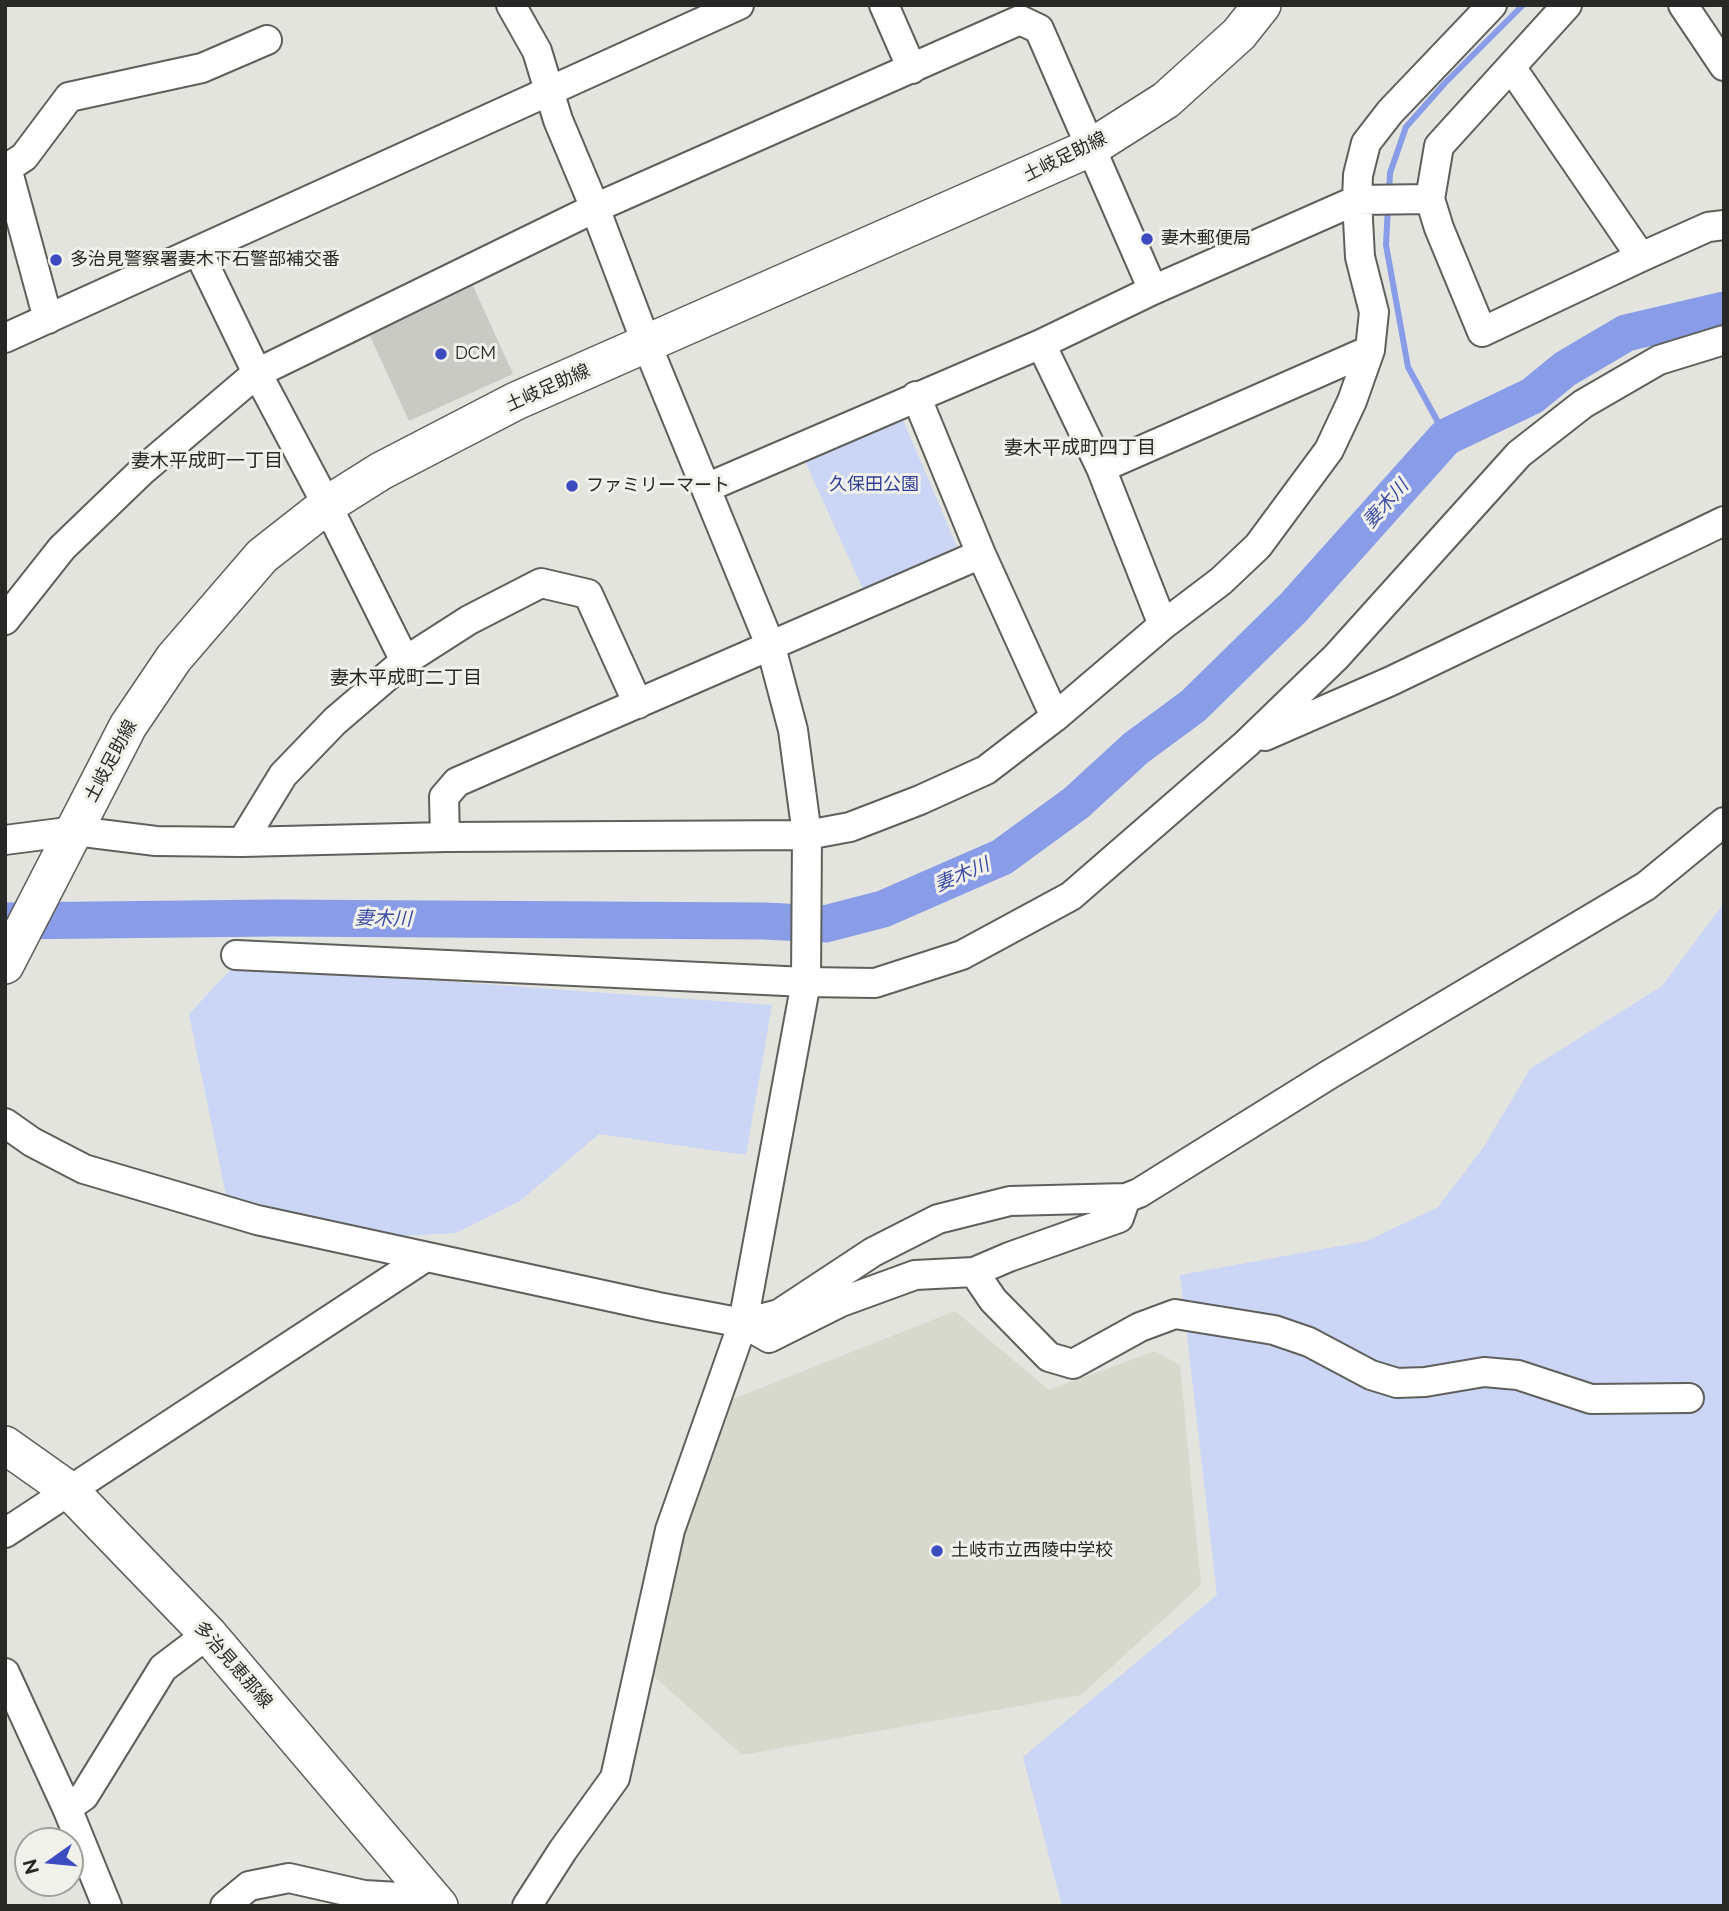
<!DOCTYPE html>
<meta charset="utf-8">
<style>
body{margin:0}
#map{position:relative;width:1729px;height:1911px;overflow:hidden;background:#e3e4de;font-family:Raleway,sans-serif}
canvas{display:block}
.frame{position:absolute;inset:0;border:7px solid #282826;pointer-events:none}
.north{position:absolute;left:14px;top:1827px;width:70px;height:70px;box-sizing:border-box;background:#f1f1ec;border:2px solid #a1a19d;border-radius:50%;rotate:255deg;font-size:19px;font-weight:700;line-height:28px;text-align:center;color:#282826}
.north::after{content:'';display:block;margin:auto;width:24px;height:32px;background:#3c4bbf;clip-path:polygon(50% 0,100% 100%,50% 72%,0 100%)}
</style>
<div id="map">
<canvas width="1729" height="1911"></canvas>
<div class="frame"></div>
<div class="north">N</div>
</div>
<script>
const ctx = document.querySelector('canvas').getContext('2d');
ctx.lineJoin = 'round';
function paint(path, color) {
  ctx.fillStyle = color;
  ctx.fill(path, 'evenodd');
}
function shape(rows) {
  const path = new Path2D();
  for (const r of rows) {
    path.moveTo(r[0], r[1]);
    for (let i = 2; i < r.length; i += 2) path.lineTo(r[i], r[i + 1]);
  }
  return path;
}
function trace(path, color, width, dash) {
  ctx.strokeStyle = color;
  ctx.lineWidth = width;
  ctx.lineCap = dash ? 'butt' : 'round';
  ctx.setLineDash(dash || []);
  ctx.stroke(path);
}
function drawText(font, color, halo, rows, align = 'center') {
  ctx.font = font + ' Raleway,"Noto Sans JP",sans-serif';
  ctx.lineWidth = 6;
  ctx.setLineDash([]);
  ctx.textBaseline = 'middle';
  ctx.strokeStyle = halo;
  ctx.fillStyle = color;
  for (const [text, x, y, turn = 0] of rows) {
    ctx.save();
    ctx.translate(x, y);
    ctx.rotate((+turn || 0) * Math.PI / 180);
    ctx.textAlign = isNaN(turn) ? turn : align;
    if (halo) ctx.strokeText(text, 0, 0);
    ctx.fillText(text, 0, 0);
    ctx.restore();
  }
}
const built = shape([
 [955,1311,1049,1390,1155,1351,1180,1365,1201,1585,1081,1695,742,1755,649,1672,684,1516,733,1399]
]);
const green = shape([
 [900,413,962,558,867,598,803,457],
 [1724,903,1724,1906,1062,1906,1023,1757,1217,1595,1180,1275,1367,1241,1438,1207,1483,1148,1530,1069,1662,986],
 [234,966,772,1005,746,1155,599,1134,520,1201,456,1233,387,1237,226,1195,189,1014]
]);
const stream = shape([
 [1389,192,1390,173,1406,127,1445,83,1523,5],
 [1388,206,1386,245,1408,367,1446,437]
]);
const river = shape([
 [5,921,274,918,764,921,825,924,883,909,1002,857,1076,803,1136,748,1193,706,1293,608,1446,437,1532,396,1565,369,1626,333,1724,310]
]);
const building = shape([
 [473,286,513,374,409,421,370,336]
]);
const minor = shape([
 [511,5,537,51,558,120,595,208,647,345,771,647,793,730,807,835,806,982,743,1323,670,1530,615,1778,563,1850,527,1906],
 [884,5,912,69],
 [1567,5,1439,146,1430,199,1439,228,1482,332,1641,257,1708,227,1724,225],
 [1683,5,1724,66],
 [1511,67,1641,257],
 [198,251,257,373,327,505,405,661],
 [48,319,7,168,24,157,69,97,202,68,267,40],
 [5,338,739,5],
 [1041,344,1101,468,1163,625],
 [916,396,981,554,1055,717],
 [1101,468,1370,350],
 [706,488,1041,344,1153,290,1357,200,1430,199],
 [5,620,62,548,143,470,257,373,595,208,1020,20,1039,29,1153,290],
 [1265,736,1391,681,1724,521],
 [445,837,444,797,457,782,981,554],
 [5,840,75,831,156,841,242,842,445,837,807,835,850,827,920,800,986,770,1055,717,1163,625,1221,581,1258,546,1329,450,1352,401,1370,350,1374,312,1360,257,1357,200,1358,175,1366,143,1390,112,1492,5],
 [242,842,283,775,335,721,405,661,469,620,541,583,588,594,638,704],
 [236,955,806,982,875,983,962,955,1071,896,1246,744,1336,657,1519,454,1583,404,1659,360,1724,340],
 [5,1123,32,1142,84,1169,257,1220,658,1307,743,1323,769,1338,841,1302,915,1275,974,1272,1009,1257,1119,1218,1126,1198,1139,1193,1330,1074,1646,886,1724,822],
 [974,1272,993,1300,1049,1357,1073,1364,1140,1327,1175,1314,1274,1330,1309,1342,1371,1375,1397,1383,1425,1382,1484,1372,1518,1375,1591,1399,1689,1398],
 [763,1318,779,1314,873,1252,938,1219,1010,1201,1126,1198],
 [5,1533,424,1258],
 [5,1673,67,1808,107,1906],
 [67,1808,84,1796,163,1668,208,1634],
 [225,1906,249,1886,289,1878,364,1895,433,1899]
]);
const major = shape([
 [5,965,128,726,174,658,262,556,327,505,381,471,516,401,1092,147,1166,100,1239,34,1262,5],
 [5,1445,70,1491,208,1634,439,1906]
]);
const markers = [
 [1147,239,7,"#3c4bbf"],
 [56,260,7,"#3c4bbf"],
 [441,354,7,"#3c4bbf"],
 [572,486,7,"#3c4bbf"],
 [937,1551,7,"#3c4bbf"]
];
const streetNames = [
 ["土岐足助線",1065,157,-26],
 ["土岐足助線",548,388,-24],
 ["土岐足助線",111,761,-62],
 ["多治見恵那線",233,1665,49]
];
const poiNames = [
 ["妻木郵便局",1161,239],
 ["多治見警察署妻木下石警部補交番",70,260],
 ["DCM",455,354],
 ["ファミリーマート",586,486],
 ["土岐市立西陵中学校",951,1551]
];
const parkNames = [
 ["久保田公園",874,485]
];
const neighbourhoodNames = [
 ["妻木平成町四丁目",1080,448],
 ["妻木平成町一丁目",207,461],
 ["妻木平成町二丁目",406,678]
];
const waterNames = [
 ["妻木川",1386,504,-48],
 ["妻木川",962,875,-23],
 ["妻木川",383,919,1]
];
paint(built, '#d8d9cd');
paint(green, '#cbd5f5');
trace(stream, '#889ce7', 6);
trace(river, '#889ce7', 37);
paint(building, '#c9cac4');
trace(minor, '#5f5f5b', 32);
trace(major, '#5f5f5b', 40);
trace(minor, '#fff', 28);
trace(major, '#fff', 37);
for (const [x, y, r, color] of markers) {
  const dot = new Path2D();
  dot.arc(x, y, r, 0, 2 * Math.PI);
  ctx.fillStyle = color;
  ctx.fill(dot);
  trace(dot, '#f1f1ec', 2.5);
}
drawText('18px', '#282826', '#f1f1ec', streetNames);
drawText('18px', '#282826', '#f1f1ec', poiNames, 'left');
drawText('18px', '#313e95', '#f1f1ec', parkNames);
drawText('19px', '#282826', '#f1f1ec', neighbourhoodNames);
drawText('italic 19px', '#3d4da5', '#f1f1ec', waterNames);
</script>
